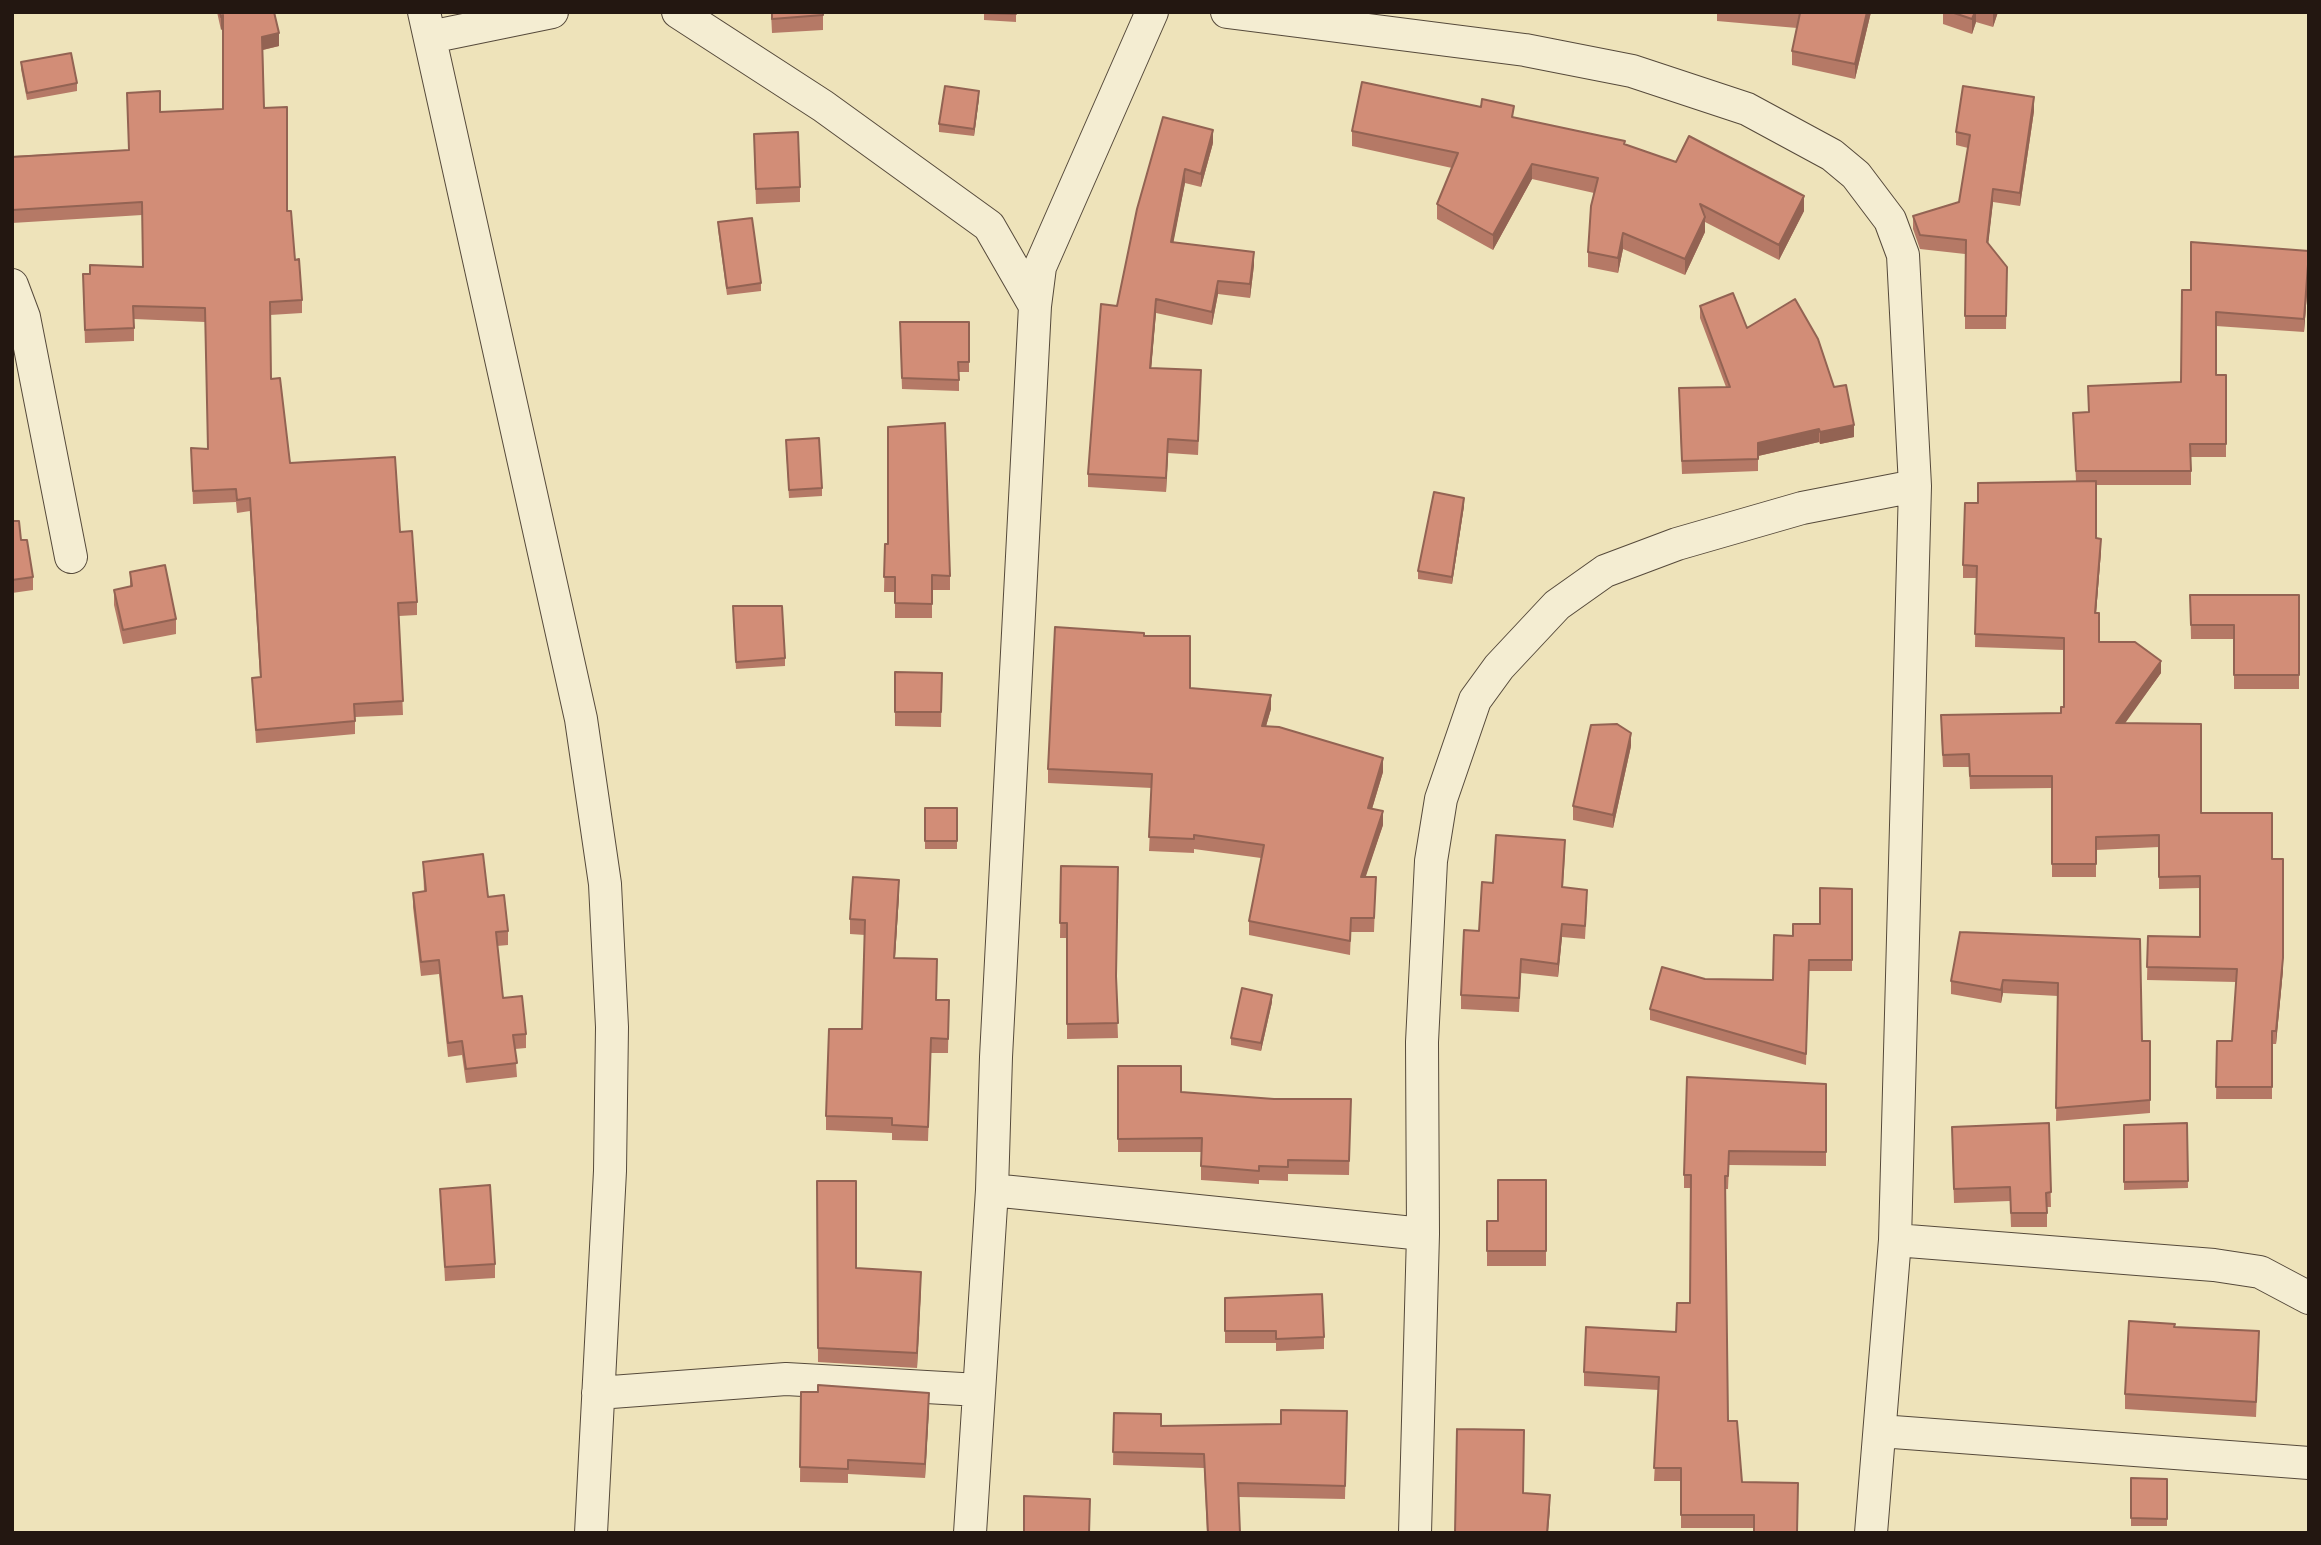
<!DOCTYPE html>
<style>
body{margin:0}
#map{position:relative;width:2321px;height:1545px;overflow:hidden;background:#eee3ba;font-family:"Old Standard TT",serif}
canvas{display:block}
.frame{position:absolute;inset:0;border:14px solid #231711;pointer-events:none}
</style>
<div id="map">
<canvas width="2321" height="1545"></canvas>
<div class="frame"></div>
</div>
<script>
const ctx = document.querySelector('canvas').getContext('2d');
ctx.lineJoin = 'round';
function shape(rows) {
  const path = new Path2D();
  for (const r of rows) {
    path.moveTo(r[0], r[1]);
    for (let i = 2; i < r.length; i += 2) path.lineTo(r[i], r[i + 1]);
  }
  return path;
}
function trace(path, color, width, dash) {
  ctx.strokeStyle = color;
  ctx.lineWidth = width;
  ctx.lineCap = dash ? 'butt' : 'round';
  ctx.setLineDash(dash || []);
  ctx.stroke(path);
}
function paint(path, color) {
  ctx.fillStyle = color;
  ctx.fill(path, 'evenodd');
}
const street = shape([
 [424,12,581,719,605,884,612,1027,610,1171,591,1533],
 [678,12,823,106,989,226,1035,306],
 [1227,12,1525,50,1632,71,1747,109,1832,155,1856,175,1890,220,1903,255,1915,486,1895,1240,1871,1533],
 [430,37,552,12],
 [12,285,24,317,71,557],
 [992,1190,1423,1234],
 [1895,1240,2214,1265,2260,1272,2309,1298],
 [598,1393,786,1379,979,1390],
 [1880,1431,2309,1463],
 [970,1533,992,1190,996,1057,1035,306,1040,267,1152,12],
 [1415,1533,1423,1234,1422,1042,1431,861,1441,799,1475,700,1499,667,1557,605,1605,571,1677,544,1802,508,1915,486]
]);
const wall = shape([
 [217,12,274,12,279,46,263,50,264,108,287,211,302,300,302,313,270,315,271,379,290,463,400,532,417,602,417,615,399,616,403,715,355,717,355,734,256,743,252,678,260,677,250,511,237,513,236,502,193,504,191,448,208,448,205,322,134,319,134,341,85,343,83,287,143,267,142,215,12,223,12,156,128,150,160,112,223,109,223,28,221,30],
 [771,12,823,12,823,30,772,33],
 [984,12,1016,12,1016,22,984,20],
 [1717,12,1871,12,1855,79,1792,65,1792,51,1797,28,1717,21],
 [1943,12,1998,12,1993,27,1976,22,1972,34,1943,24],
 [21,62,77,83,77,91,27,100,21,69],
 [979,98,974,136,939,132,939,124],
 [1481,107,1514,118,1625,145,1804,211,1779,260,1705,222,1705,232,1685,275,1623,249,1618,273,1588,267,1588,252,1594,193,1532,179,1493,250,1437,219,1437,204,1452,168,1352,146,1352,131],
 [2034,111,2020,206,1993,202,1988,243,2007,267,2006,329,1965,329,1965,254,1920,249,1913,229,1913,216,1959,202,1968,148,1956,145,1956,132],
 [1213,143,1201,187,1185,183,1173,242,1254,265,1250,298,1218,294,1212,325,1156,313,1151,368,1201,384,1198,455,1168,453,1166,492,1088,487,1088,474,1117,306,1137,209],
 [754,149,800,187,800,202,756,204],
 [718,222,761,283,761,291,727,295,718,229],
 [2309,251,2309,266,2304,332,2216,326,2216,375,2226,375,2226,457,2191,457,2191,485,2096,485,2096,538,2101,551,2096,613,2099,642,2161,673,2124,723,2201,813,2272,859,2283,928,2283,970,2276,1044,2272,1044,2272,1099,2216,1099,2217,1041,2232,1041,2236,982,2147,980,2148,936,2200,937,2200,888,2159,889,2159,847,2096,850,2096,877,2052,877,2052,788,1970,789,1969,767,1943,767,1941,727,2061,713,2064,707,2064,650,1975,647,1976,578,1963,578,1963,565,1978,503,2076,481,2073,413,2088,412,2088,386,2181,382,2191,290],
 [1700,306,1747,328,1854,437,1820,444,1819,442,1758,456,1758,471,1682,474,1679,400,1726,387,1700,318],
 [969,322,969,372,959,372,959,391,902,389,900,333],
 [786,448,822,488,822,496,789,498],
 [1464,506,1452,584,1418,579,1418,571],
 [12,521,21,540,33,577,33,590,12,593],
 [885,544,950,576,950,590,932,590,932,618,895,618,895,592,884,592],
 [130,572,176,619,176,634,123,644,114,605,114,590,130,587],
 [2190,595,2299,595,2299,689,2234,689,2234,639,2191,639],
 [733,613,785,658,785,666,736,669],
 [1144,636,1190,688,1271,709,1266,726,1383,772,1372,809,1383,825,1365,877,1376,877,1374,932,1351,932,1350,955,1249,935,1249,921,1261,858,1194,849,1194,853,1149,851,1152,788,1048,783,1048,769],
 [895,672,942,673,941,727,895,726],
 [1631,746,1613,828,1573,820,1573,806],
 [925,808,957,808,957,849,925,849],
 [1565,853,1563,887,1587,903,1585,939,1562,937,1558,977,1521,973,1519,1012,1461,1009,1461,995,1493,883],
 [423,862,488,897,508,931,508,945,497,946,503,998,526,1034,526,1048,515,1049,517,1077,466,1083,462,1055,448,1057,439,974,421,976,413,907,413,893,424,891],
 [1061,866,1116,981,1118,1038,1067,1039,1067,938,1060,938],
 [1852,889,1852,971,1809,971,1806,1065,1650,1020,1650,1009,1705,979,1773,980,1793,936,1820,924],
 [899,895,895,958,936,1000,949,1000,948,1053,931,1053,928,1141,892,1140,892,1133,826,1130,826,1116,862,1029,865,935,850,934,850,919],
 [2140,939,2142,1041,2150,1041,2150,1113,2056,1121,2058,996,2003,993,2001,1003,1951,994,1951,981],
 [1272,1002,1261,1051,1231,1045,1231,1038],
 [1118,1066,1181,1092,1274,1099,1351,1099,1349,1175,1288,1174,1288,1181,1259,1180,1259,1184,1201,1180,1201,1152,1118,1152],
 [1826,1084,1826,1166,1729,1165,1728,1189,1725,1189,1728,1421,1742,1482,1798,1483,1754,1528,1681,1528,1681,1481,1654,1481,1659,1390,1584,1386,1584,1372,1676,1332,1690,1303,1691,1188,1684,1188,1684,1175],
 [2049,1123,2051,1207,2047,1207,2047,1227,2011,1227,2010,1201,1954,1203,1952,1141],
 [2187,1123,2188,1188,2124,1190,2124,1125],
 [1546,1180,1546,1266,1487,1266,1487,1221,1498,1221],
 [817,1181,856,1268,921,1287,917,1368,818,1362],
 [440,1189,495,1264,495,1278,445,1281],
 [1225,1298,1324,1337,1324,1349,1276,1351,1276,1343,1225,1343],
 [2175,1327,2259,1345,2256,1417,2125,1409,2125,1394],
 [801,1392,929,1407,925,1478,848,1474,848,1483,800,1482],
 [1347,1411,1345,1499,1239,1497,1240,1533,1207,1533,1204,1468,1113,1465,1114,1413,1161,1426,1281,1424],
 [2131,1478,2167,1479,2167,1526,2131,1526]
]);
const shadedWall = shape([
 [1867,12,1871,12,1855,79,1855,64],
 [1975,12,1976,12,1976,22,1972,34,1972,19],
 [1993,12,1998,12,1993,27],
 [223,15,223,28,221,30,221,17],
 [279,33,279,46,262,50,262,37],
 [979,91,979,98,974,136,974,129],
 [2034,97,2034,111,2020,206,2020,193],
 [1213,130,1213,143,1201,187,1201,174],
 [1532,164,1532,179,1493,250,1493,235],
 [1185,169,1185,183,1171,255,1171,242],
 [1993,189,1993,202,1987,255,1987,242],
 [1804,196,1804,211,1779,260,1779,245],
 [1705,217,1705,232,1685,275,1685,259],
 [1623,233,1623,249,1618,273,1618,258],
 [1254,252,1254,265,1250,298,1250,284],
 [2309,252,2309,266,2304,332,2304,319],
 [1218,281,1218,294,1212,325,1212,312],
 [1156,299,1156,313,1150,382,1150,368],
 [1854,425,1854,437,1820,444,1820,432],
 [1819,429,1819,442,1758,456,1758,443],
 [1168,439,1168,453,1166,492,1166,478],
 [1464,498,1464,506,1452,584,1452,577],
 [2101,539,2101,551,2095,626,2095,613],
 [2161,661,2161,673,2116,736,2116,723],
 [1271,695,1271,709,1262,740,1262,726],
 [1631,733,1631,746,1613,828,1613,815],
 [1383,758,1383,772,1368,822,1368,808],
 [1383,811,1383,825,1361,891,1361,877],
 [899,880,899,895,894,972,894,958],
 [2283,916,2283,970,2276,1044,2276,1031],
 [1562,924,1562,937,1558,977,1558,964],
 [2003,980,2003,993,2001,1003,2001,990],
 [1272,995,1272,1002,1261,1051,1261,1043],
 [921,1272,921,1287,917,1368,917,1353],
 [929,1393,929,1407,925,1478,925,1464],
 [1550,1495,1550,1509,1548,1533,1547,1533]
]);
const building = shape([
 [220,12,274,12,279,33,262,37,264,108,287,107,287,211,291,211,295,260,299,259,302,300,270,302,271,379,280,378,290,463,395,457,400,532,412,531,417,602,398,603,403,701,354,704,355,721,256,730,252,678,261,677,250,498,237,500,236,489,193,491,191,448,208,449,205,308,133,306,134,328,85,330,83,274,90,274,90,265,143,267,142,202,12,210,12,157,129,150,127,93,160,91,160,112,223,109,223,15,221,17,220,12],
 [772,12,823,12,823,15,772,19,772,12],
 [984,12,1016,12,1016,14,984,13,984,12],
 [1786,12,1867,12,1855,64,1792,51,1800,13,1786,12],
 [1951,12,1975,12,1972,19,1951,12],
 [71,53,77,83,27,93,21,62,71,53],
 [1362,82,1481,107,1482,99,1514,106,1512,117,1625,141,1624,144,1676,162,1689,136,1804,196,1779,245,1700,204,1705,217,1685,259,1623,233,1618,258,1588,252,1591,206,1598,178,1532,164,1493,235,1437,204,1458,153,1352,131,1362,82],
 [945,86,979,91,974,129,939,124,945,86],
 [1963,86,2034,97,2020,193,1993,189,1987,242,2007,267,2006,316,1965,316,1966,240,1920,235,1913,216,1959,202,1970,135,1956,132,1963,86],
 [1163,117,1213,130,1201,174,1185,169,1171,242,1254,252,1250,284,1218,281,1212,312,1156,299,1150,368,1201,370,1198,441,1168,439,1166,478,1088,474,1101,304,1117,306,1137,209,1163,117],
 [798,132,800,187,756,189,754,134,798,132],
 [752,218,761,283,727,288,718,222,752,218],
 [2191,242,2309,251,2304,319,2216,312,2216,375,2226,375,2226,444,2190,444,2191,471,2076,471,2073,413,2089,412,2088,386,2181,382,2182,290,2191,290,2191,242],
 [1733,293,1747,328,1795,299,1818,339,1834,387,1846,385,1854,425,1820,432,1819,429,1758,443,1758,459,1682,461,1679,388,1730,387,1700,306,1733,293],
 [900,322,969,322,969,362,958,362,959,380,902,378,900,322],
 [945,423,950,576,932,575,932,604,895,603,895,577,884,577,885,544,888,544,888,427,945,423],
 [819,438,822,488,789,490,786,440,819,438],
 [2096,481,2096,538,2101,539,2095,613,2099,613,2099,642,2135,642,2161,661,2116,723,2201,724,2201,813,2272,813,2272,859,2283,859,2283,958,2276,1031,2272,1031,2272,1087,2216,1087,2217,1041,2232,1041,2237,969,2147,967,2148,936,2200,937,2200,876,2159,877,2159,835,2096,837,2096,864,2052,864,2052,776,1970,776,1969,754,1943,755,1941,715,2061,713,2061,707,2064,707,2064,638,1975,634,1977,566,1963,565,1965,503,1978,503,1978,483,2096,481],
 [1434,492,1464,498,1452,577,1418,571,1434,492],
 [12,521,19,521,21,540,27,540,33,577,12,580,12,521],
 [165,565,176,619,123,630,114,590,132,586,130,572,165,565],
 [2190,595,2299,595,2299,675,2234,675,2234,625,2191,625,2190,595],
 [733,606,782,606,785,658,736,662,733,606],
 [1055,627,1144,633,1144,636,1190,636,1190,688,1271,695,1262,726,1279,727,1383,758,1368,808,1383,811,1361,877,1376,877,1374,918,1351,918,1350,941,1249,921,1264,845,1194,835,1194,839,1149,837,1152,774,1048,769,1055,627],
 [895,672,942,673,941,712,895,712,895,672],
 [1617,724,1631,733,1613,815,1573,806,1591,725,1617,724],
 [925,808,957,808,957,841,925,841,925,808],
 [1496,835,1565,840,1562,887,1587,890,1585,926,1562,924,1558,964,1521,959,1519,998,1461,995,1464,930,1479,931,1482,882,1493,883,1496,835],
 [483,854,488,897,504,895,508,931,496,932,503,998,522,996,526,1034,513,1035,517,1063,466,1069,462,1041,448,1043,439,960,421,962,413,893,426,891,423,862,483,854],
 [1061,866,1118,867,1116,976,1118,1023,1067,1024,1067,923,1060,923,1061,866],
 [853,877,899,880,894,958,937,959,936,1000,949,1000,948,1039,931,1038,928,1127,892,1125,892,1118,826,1116,829,1029,862,1029,865,920,850,919,853,877],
 [1820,888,1852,889,1852,960,1809,960,1806,1054,1650,1009,1662,967,1705,979,1773,980,1774,935,1793,936,1793,924,1820,924,1820,888],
 [1960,932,2140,939,2142,1041,2150,1041,2150,1100,2056,1108,2058,983,2003,980,2001,990,1951,981,1960,932],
 [1242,988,1272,995,1261,1043,1231,1038,1242,988],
 [1118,1066,1181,1066,1181,1092,1274,1099,1351,1099,1349,1161,1288,1160,1288,1167,1259,1166,1259,1171,1201,1166,1202,1138,1118,1139,1118,1066],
 [1687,1077,1826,1084,1826,1152,1729,1151,1728,1176,1725,1176,1728,1421,1737,1421,1742,1482,1798,1483,1797,1533,1754,1533,1754,1515,1681,1515,1681,1468,1654,1468,1659,1377,1584,1372,1586,1327,1676,1332,1677,1303,1690,1303,1691,1175,1684,1175,1687,1077],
 [2049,1123,2051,1192,2046,1193,2047,1213,2011,1213,2010,1187,1954,1189,1952,1127,2049,1123],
 [2187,1123,2188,1181,2124,1182,2124,1125,2187,1123],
 [1498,1180,1546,1180,1546,1251,1487,1251,1487,1221,1498,1221,1498,1180],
 [817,1181,856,1181,856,1268,921,1272,917,1353,818,1348,817,1181],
 [490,1185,495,1264,445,1267,440,1189,490,1185],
 [1322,1294,1324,1337,1276,1339,1276,1331,1225,1331,1225,1298,1322,1294],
 [2129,1321,2175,1324,2174,1327,2259,1331,2256,1402,2125,1394,2129,1321],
 [818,1385,929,1393,925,1464,848,1460,848,1469,800,1467,801,1392,818,1392,818,1385],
 [1281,1410,1347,1411,1345,1486,1238,1483,1240,1533,1208,1533,1204,1454,1113,1452,1114,1413,1161,1414,1161,1426,1281,1424,1281,1410],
 [1457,1429,1524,1430,1523,1493,1550,1495,1547,1533,1455,1533,1457,1429],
 [2131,1478,2167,1479,2167,1519,2131,1518,2131,1478],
 [1024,1496,1090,1499,1089,1533,1024,1533,1024,1496]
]);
trace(street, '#564a3b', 34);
trace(street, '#f4edd2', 32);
paint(wall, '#b57966');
paint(shadedWall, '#936353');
paint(building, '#d28d77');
trace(building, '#936353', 2);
</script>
